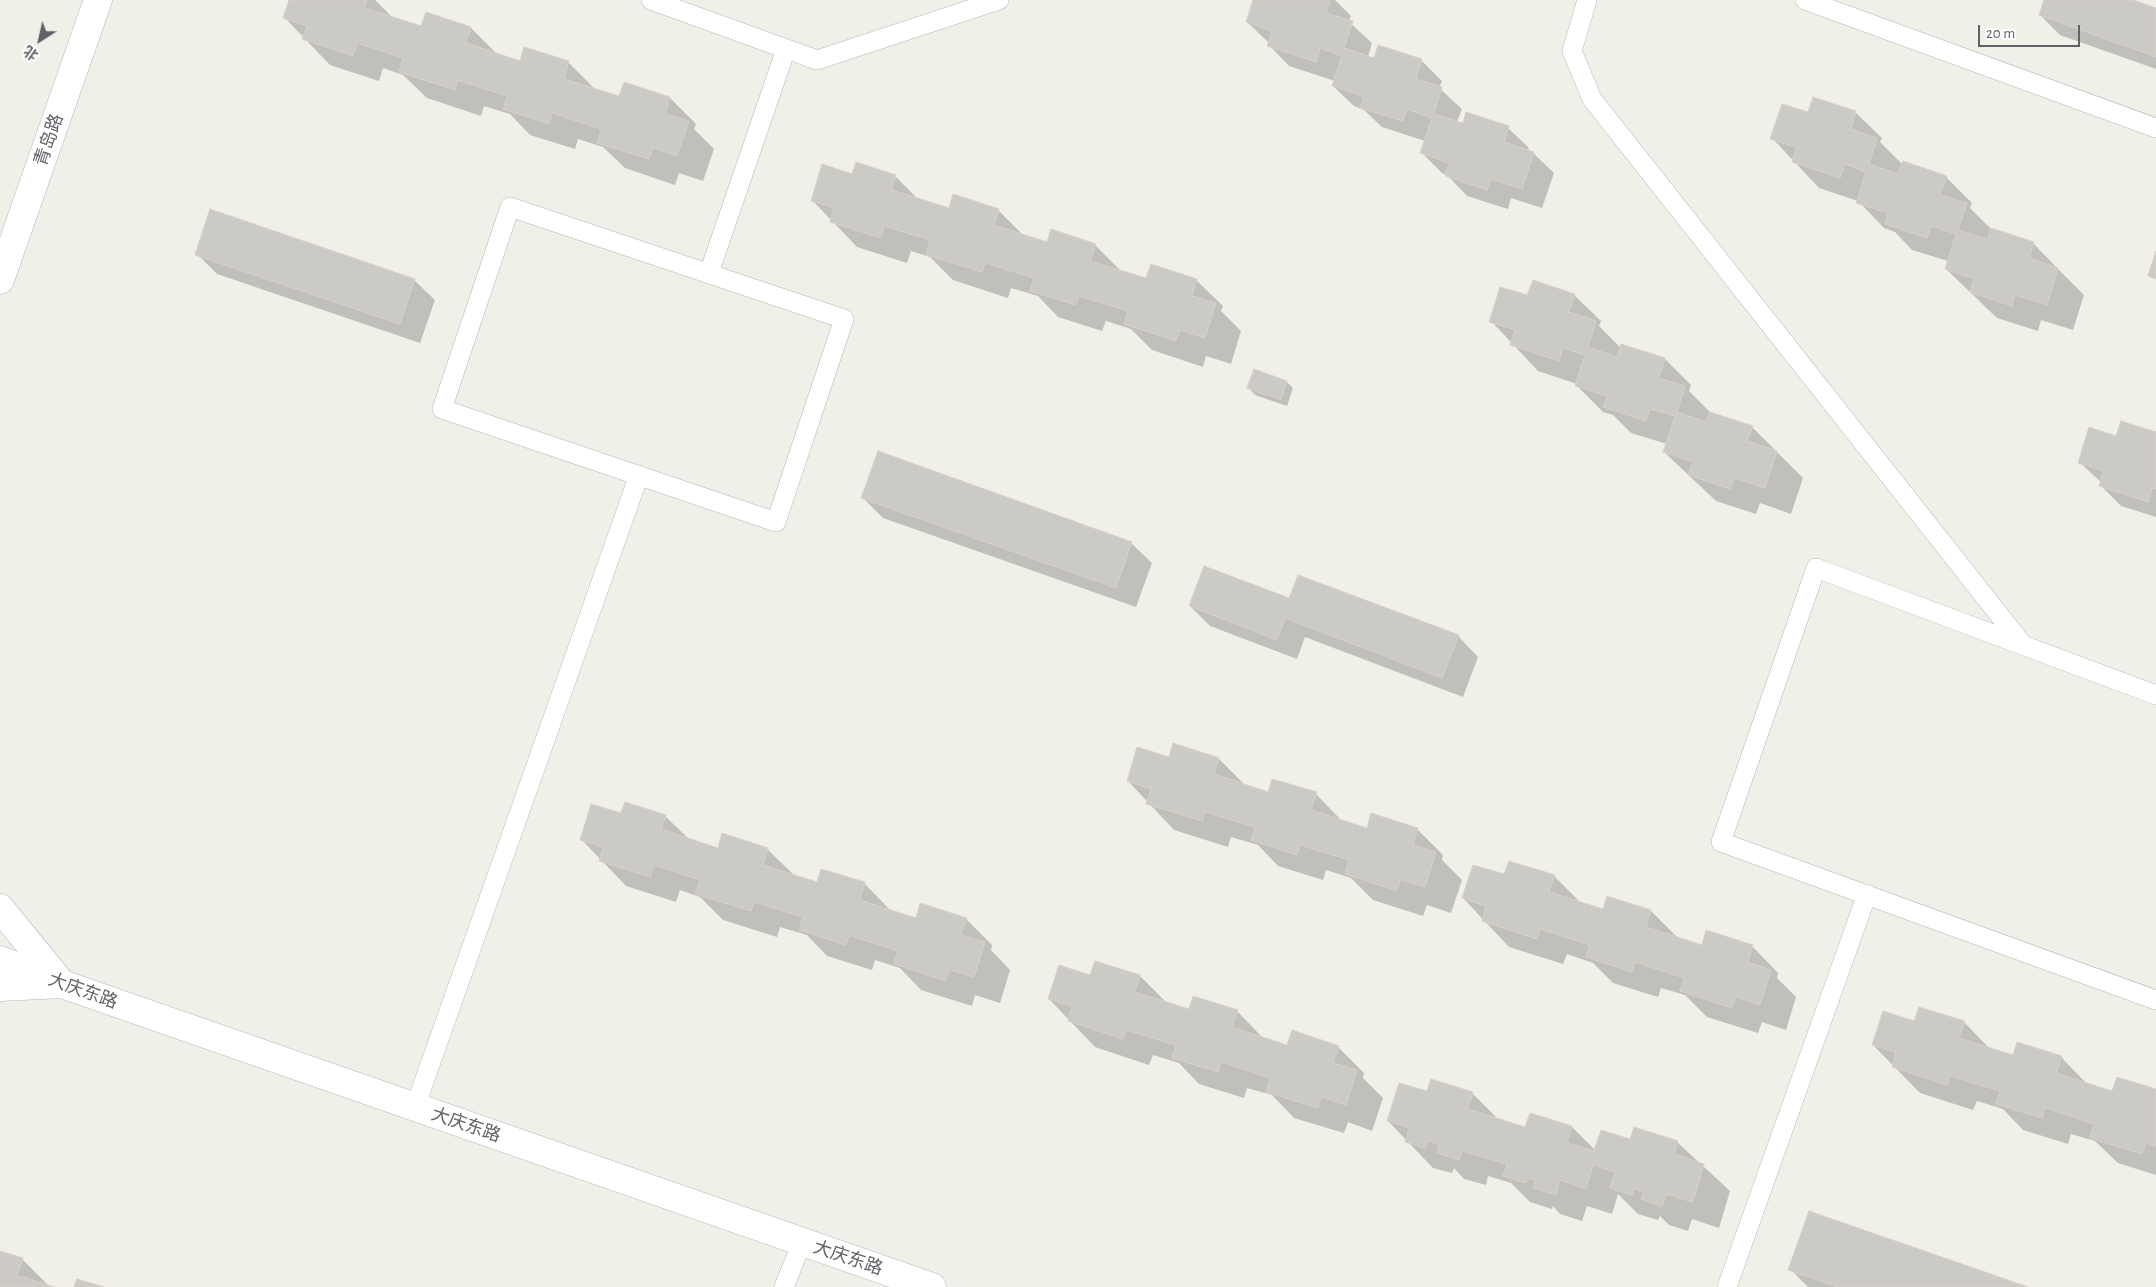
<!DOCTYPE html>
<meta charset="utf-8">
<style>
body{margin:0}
#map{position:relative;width:2156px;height:1287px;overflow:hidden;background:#f0efe8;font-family:"Alegreya Sans","Noto Sans SC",sans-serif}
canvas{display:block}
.north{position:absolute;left:15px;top:15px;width:50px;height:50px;-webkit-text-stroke:4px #fff;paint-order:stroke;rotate:215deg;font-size:14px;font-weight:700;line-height:20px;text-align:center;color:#606267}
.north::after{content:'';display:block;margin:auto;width:18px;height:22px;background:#606267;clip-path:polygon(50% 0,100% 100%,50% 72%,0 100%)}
.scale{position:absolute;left:1978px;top:25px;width:102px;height:22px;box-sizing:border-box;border:2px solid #606267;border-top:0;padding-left:6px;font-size:15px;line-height:18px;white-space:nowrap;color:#606267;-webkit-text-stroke:4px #fff;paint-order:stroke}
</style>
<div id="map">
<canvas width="2156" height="1287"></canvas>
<div class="north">北</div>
<div class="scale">20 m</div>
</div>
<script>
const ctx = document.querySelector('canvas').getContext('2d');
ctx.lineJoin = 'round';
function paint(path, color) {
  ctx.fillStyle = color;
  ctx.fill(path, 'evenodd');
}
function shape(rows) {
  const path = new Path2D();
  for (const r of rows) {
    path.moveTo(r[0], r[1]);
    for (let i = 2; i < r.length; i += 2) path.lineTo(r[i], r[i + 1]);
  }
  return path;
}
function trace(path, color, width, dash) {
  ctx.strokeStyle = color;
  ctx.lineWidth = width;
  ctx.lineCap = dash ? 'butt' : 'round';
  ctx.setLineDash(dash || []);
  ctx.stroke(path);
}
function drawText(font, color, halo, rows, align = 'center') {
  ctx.font = font + ' "Alegreya Sans","Noto Sans SC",sans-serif';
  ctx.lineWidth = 4;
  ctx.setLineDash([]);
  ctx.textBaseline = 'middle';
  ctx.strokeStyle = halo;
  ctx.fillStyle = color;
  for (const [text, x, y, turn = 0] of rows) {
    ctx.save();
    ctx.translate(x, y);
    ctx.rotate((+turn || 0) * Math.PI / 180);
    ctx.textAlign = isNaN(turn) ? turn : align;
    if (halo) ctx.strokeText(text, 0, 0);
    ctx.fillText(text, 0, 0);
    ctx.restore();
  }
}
const shadow = shape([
 [291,0,375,0,393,18,422,27,427,13,471,28,497,54,521,62,568,62,594,88,620,98,670,98,696,124,694,129,714,149,703,181,679,173,675,185,625,168,603,147,578,139,575,149,530,135,510,114,484,106,481,116,427,98,403,75,383,68,379,81,330,65,285,18],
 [1255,0,1335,0,1351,16,1349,22,1372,43,1368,57,1375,59,1421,60,1442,81,1439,88,1462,109,1457,122,1508,128,1529,148,1528,151,1533,153,1554,173,1542,208,1511,198,1508,209,1467,196,1447,175,1442,173,1422,153,1425,141,1382,127,1364,110,1354,106,1333,86,1335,81,1289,66,1269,45,1269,43,1247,22],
 [2045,0,2129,0,2156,9,2156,69,2060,35,2040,15],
 [1855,112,1882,138,1880,142,1903,165,1946,177,1972,203,1970,208,1992,230,2033,243,2059,270,2084,295,2073,330,2041,320,2038,331,1997,318,1946,269,1948,261,1912,250,1895,232,1884,228,1858,201,1819,188,1772,138,1809,114],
 [857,164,896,177,920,201,949,210,998,210,1024,236,1048,244,1095,245,1121,271,1147,280,1196,280,1223,306,1221,311,1241,331,1231,364,1206,356,1203,367,1152,350,1131,329,1106,321,1102,331,1058,317,1038,296,1011,288,1008,298,953,280,930,257,911,251,907,263,857,247,812,200,853,176],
 [197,254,414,280,435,300,420,343,217,274],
 [1574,295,1601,321,1599,326,1621,348,1665,359,1691,385,1689,391,1711,413,1752,427,1803,478,1791,514,1760,503,1756,514,1716,501,1664,452,1667,444,1631,433,1613,415,1603,412,1577,386,1577,384,1538,371,1491,321,1528,297],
 [1287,382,1293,388,1287,406,1255,395,1249,388],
 [2156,433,2156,517,2121,506,2101,486,2102,483,2079,462,2117,438],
 [863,498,1131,543,1152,563,1136,607,883,518],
 [1290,600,1458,636,1478,657,1463,697,1305,637,1297,659,1210,626,1190,606],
 [1174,745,1219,759,1246,786,1269,793,1316,794,1342,821,1368,829,1417,829,1443,855,1442,860,1462,880,1451,913,1427,905,1423,916,1373,900,1351,878,1326,870,1323,880,1278,866,1258,845,1231,837,1228,847,1174,830,1128,781,1170,759],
 [622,815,665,816,689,839,719,849,767,849,794,875,817,883,822,870,865,884,891,911,916,919,966,919,992,945,991,950,1010,970,1000,1003,975,995,972,1006,921,990,900,968,875,960,872,970,827,956,807,935,780,927,777,937,723,920,700,897,680,890,676,902,626,886,581,839],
 [1505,876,1554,876,1581,903,1604,911,1608,898,1651,911,1677,937,1703,946,1752,946,1778,973,1777,978,1796,997,1786,1030,1762,1022,1758,1033,1707,1017,1685,995,1661,988,1658,997,1613,983,1593,963,1567,954,1563,964,1509,947,1463,898],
 [1096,962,1140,976,1166,1002,1190,1011,1237,1011,1263,1038,1288,1047,1338,1047,1364,1073,1363,1078,1383,1098,1372,1131,1348,1122,1344,1133,1294,1118,1272,1095,1247,1088,1244,1098,1199,1084,1179,1063,1153,1055,1149,1065,1095,1047,1049,999,1091,976],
 [1964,1022,1990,1049,2014,1057,2061,1057,2087,1084,2113,1093,2156,1091,2156,1175,2118,1163,2095,1141,2071,1134,2068,1144,2023,1130,2003,1109,1977,1101,1973,1110,1920,1093,1873,1045,1915,1023],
 [1428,1093,1472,1093,1498,1119,1526,1129,1530,1114,1572,1127,1596,1151,1631,1141,1677,1142,1730,1191,1719,1228,1692,1219,1688,1231,1669,1225,1660,1216,1658,1220,1638,1214,1618,1194,1612,1214,1587,1206,1582,1221,1560,1214,1553,1206,1552,1209,1530,1202,1511,1183,1488,1176,1486,1185,1464,1179,1454,1168,1452,1173,1433,1168,1388,1121],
 [0,1252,22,1259,50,1287,0,1287],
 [1790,1269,2024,1287,1808,1287]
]);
const building = shape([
 [289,0,367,0,365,8,421,26,426,12,471,27,466,43,520,61,524,47,569,61,564,79,619,96,624,82,670,97,665,114,689,121,677,156,653,148,649,159,597,143,601,129,552,113,549,124,503,109,507,96,457,80,455,90,399,72,403,58,357,43,353,56,302,39,307,26,283,18,289,0],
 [1253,0,1330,0,1326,13,1353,21,1344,48,1374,58,1378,45,1422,59,1416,79,1442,87,1434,114,1463,123,1466,112,1509,126,1504,142,1534,152,1522,189,1491,179,1487,190,1445,176,1449,163,1420,153,1432,118,1407,109,1403,121,1360,108,1364,97,1332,86,1342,56,1320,48,1316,62,1267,46,1272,31,1246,22,1253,0],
 [2044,0,2133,0,2156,8,2156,57,2039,15,2044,0],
 [1813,97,1856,111,1851,129,1877,138,1869,164,1898,174,1903,161,1947,176,1940,195,1967,203,1958,230,1987,239,1991,228,2034,242,2029,258,2058,268,2047,305,2015,295,2012,306,1970,292,1974,279,1945,269,1956,234,1931,226,1927,238,1885,224,1888,213,1856,203,1866,172,1845,164,1840,178,1792,162,1796,147,1770,139,1782,104,1808,112,1813,97],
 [856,162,896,175,892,190,949,208,953,194,999,209,994,225,1047,242,1051,229,1096,244,1090,261,1146,278,1151,264,1197,279,1192,296,1216,303,1205,338,1180,330,1176,341,1124,324,1128,311,1079,296,1076,305,1030,291,1034,278,985,263,982,272,926,255,930,240,884,226,881,238,830,222,834,208,811,201,822,164,852,174,856,162],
 [210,209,415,279,400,324,195,255,210,209],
 [2156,251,2156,279,2148,276,2156,251],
 [1533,280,1575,294,1569,312,1596,321,1588,347,1617,357,1621,344,1665,358,1659,378,1685,386,1677,412,1706,422,1710,412,1753,426,1747,441,1777,451,1765,488,1734,478,1730,489,1688,475,1693,462,1663,452,1675,416,1650,409,1646,421,1603,407,1607,396,1575,386,1585,355,1563,348,1559,361,1510,345,1515,330,1489,322,1500,287,1527,295,1533,280],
 [1254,369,1287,381,1281,400,1247,388,1254,369],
 [2121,421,2156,432,2156,489,2152,488,2148,502,2099,486,2104,471,2078,463,2089,427,2116,436,2121,421],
 [878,451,1132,542,1116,588,861,498,878,451],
 [1204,566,1289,598,1298,575,1459,635,1442,678,1285,618,1277,640,1189,606,1204,566],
 [1173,743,1219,758,1214,774,1268,792,1272,779,1317,792,1311,810,1367,828,1371,813,1418,828,1413,845,1436,852,1425,887,1400,880,1397,891,1345,874,1349,860,1300,845,1297,855,1251,840,1255,827,1205,812,1202,821,1146,804,1151,789,1127,781,1137,747,1169,757,1173,743],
 [625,802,666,815,661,829,718,848,722,833,768,848,763,865,817,882,821,869,865,882,860,900,916,918,920,903,967,918,961,935,985,942,974,977,949,970,946,981,894,964,898,951,849,935,846,945,799,930,803,917,754,902,751,911,695,894,700,880,654,865,650,877,599,861,603,847,580,840,591,804,621,813,625,802],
 [1509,861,1555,875,1549,892,1603,909,1607,896,1651,910,1646,927,1702,945,1706,930,1753,945,1748,962,1771,970,1760,1005,1736,997,1732,1008,1680,991,1684,978,1635,962,1632,972,1586,957,1590,945,1540,929,1537,939,1482,921,1486,906,1462,898,1473,865,1504,874,1509,861],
 [1095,961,1140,975,1135,992,1189,1009,1193,996,1238,1010,1232,1027,1287,1045,1292,1030,1339,1046,1333,1063,1357,1070,1346,1105,1321,1097,1318,1108,1266,1092,1270,1078,1221,1062,1218,1072,1172,1058,1176,1045,1126,1030,1123,1039,1068,1021,1072,1006,1048,999,1059,965,1090,975,1095,961],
 [1919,1007,1965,1021,1959,1038,2013,1055,2017,1042,2062,1056,2056,1073,2112,1091,2117,1077,2156,1089,2156,1146,2146,1143,2142,1154,2090,1138,2094,1124,2045,1108,2042,1118,1996,1104,2000,1091,1950,1076,1947,1085,1892,1067,1896,1052,1872,1045,1883,1011,1914,1021,1919,1007],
 [1431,1079,1473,1092,1468,1109,1525,1127,1530,1113,1572,1126,1567,1143,1594,1151,1601,1130,1630,1139,1634,1127,1678,1141,1674,1154,1704,1164,1693,1202,1666,1194,1662,1206,1641,1199,1643,1192,1634,1189,1632,1195,1610,1188,1615,1172,1593,1165,1586,1189,1560,1180,1556,1195,1533,1188,1535,1181,1527,1178,1526,1183,1503,1176,1507,1164,1462,1151,1459,1160,1437,1153,1439,1144,1428,1141,1426,1148,1405,1142,1409,1128,1387,1121,1399,1083,1427,1091,1431,1079],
 [1809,1211,2028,1287,1838,1287,1788,1270,1809,1211],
 [0,1251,23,1258,17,1275,54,1287,0,1287,0,1251],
 [77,1279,104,1287,74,1287,77,1279]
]);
const service = shape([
 [651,0,817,60,999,0],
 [1587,0,1572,51,1592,99,2023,645],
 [1805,0,2156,128],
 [510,207,844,319,776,522,442,409,510,207],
 [709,273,786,49],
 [2156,695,1816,568,1721,842,2156,1000],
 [415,1107,639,475],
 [784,1287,802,1242],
 [1727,1287,1867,894]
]);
const tertiary = shape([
 [0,280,98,0],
 [0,908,62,984],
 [0,987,62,984]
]);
const secondary = shape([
 [0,960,62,984,932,1287]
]);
const streetNames = [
 ["青岛路",49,140,-71],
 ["大庆东路",83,991,20],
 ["大庆东路",466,1125,19],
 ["大庆东路",848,1258,19]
];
paint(shadow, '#0003');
paint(building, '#cccac5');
trace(building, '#d4d1c7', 1);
trace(service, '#b5b7bb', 20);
trace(tertiary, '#b5b7bb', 29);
trace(secondary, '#b7b9be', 29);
trace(service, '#fff', 19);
trace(tertiary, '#fff', 28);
trace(secondary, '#fff', 28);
drawText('18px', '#606267', '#fff', streetNames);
</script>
